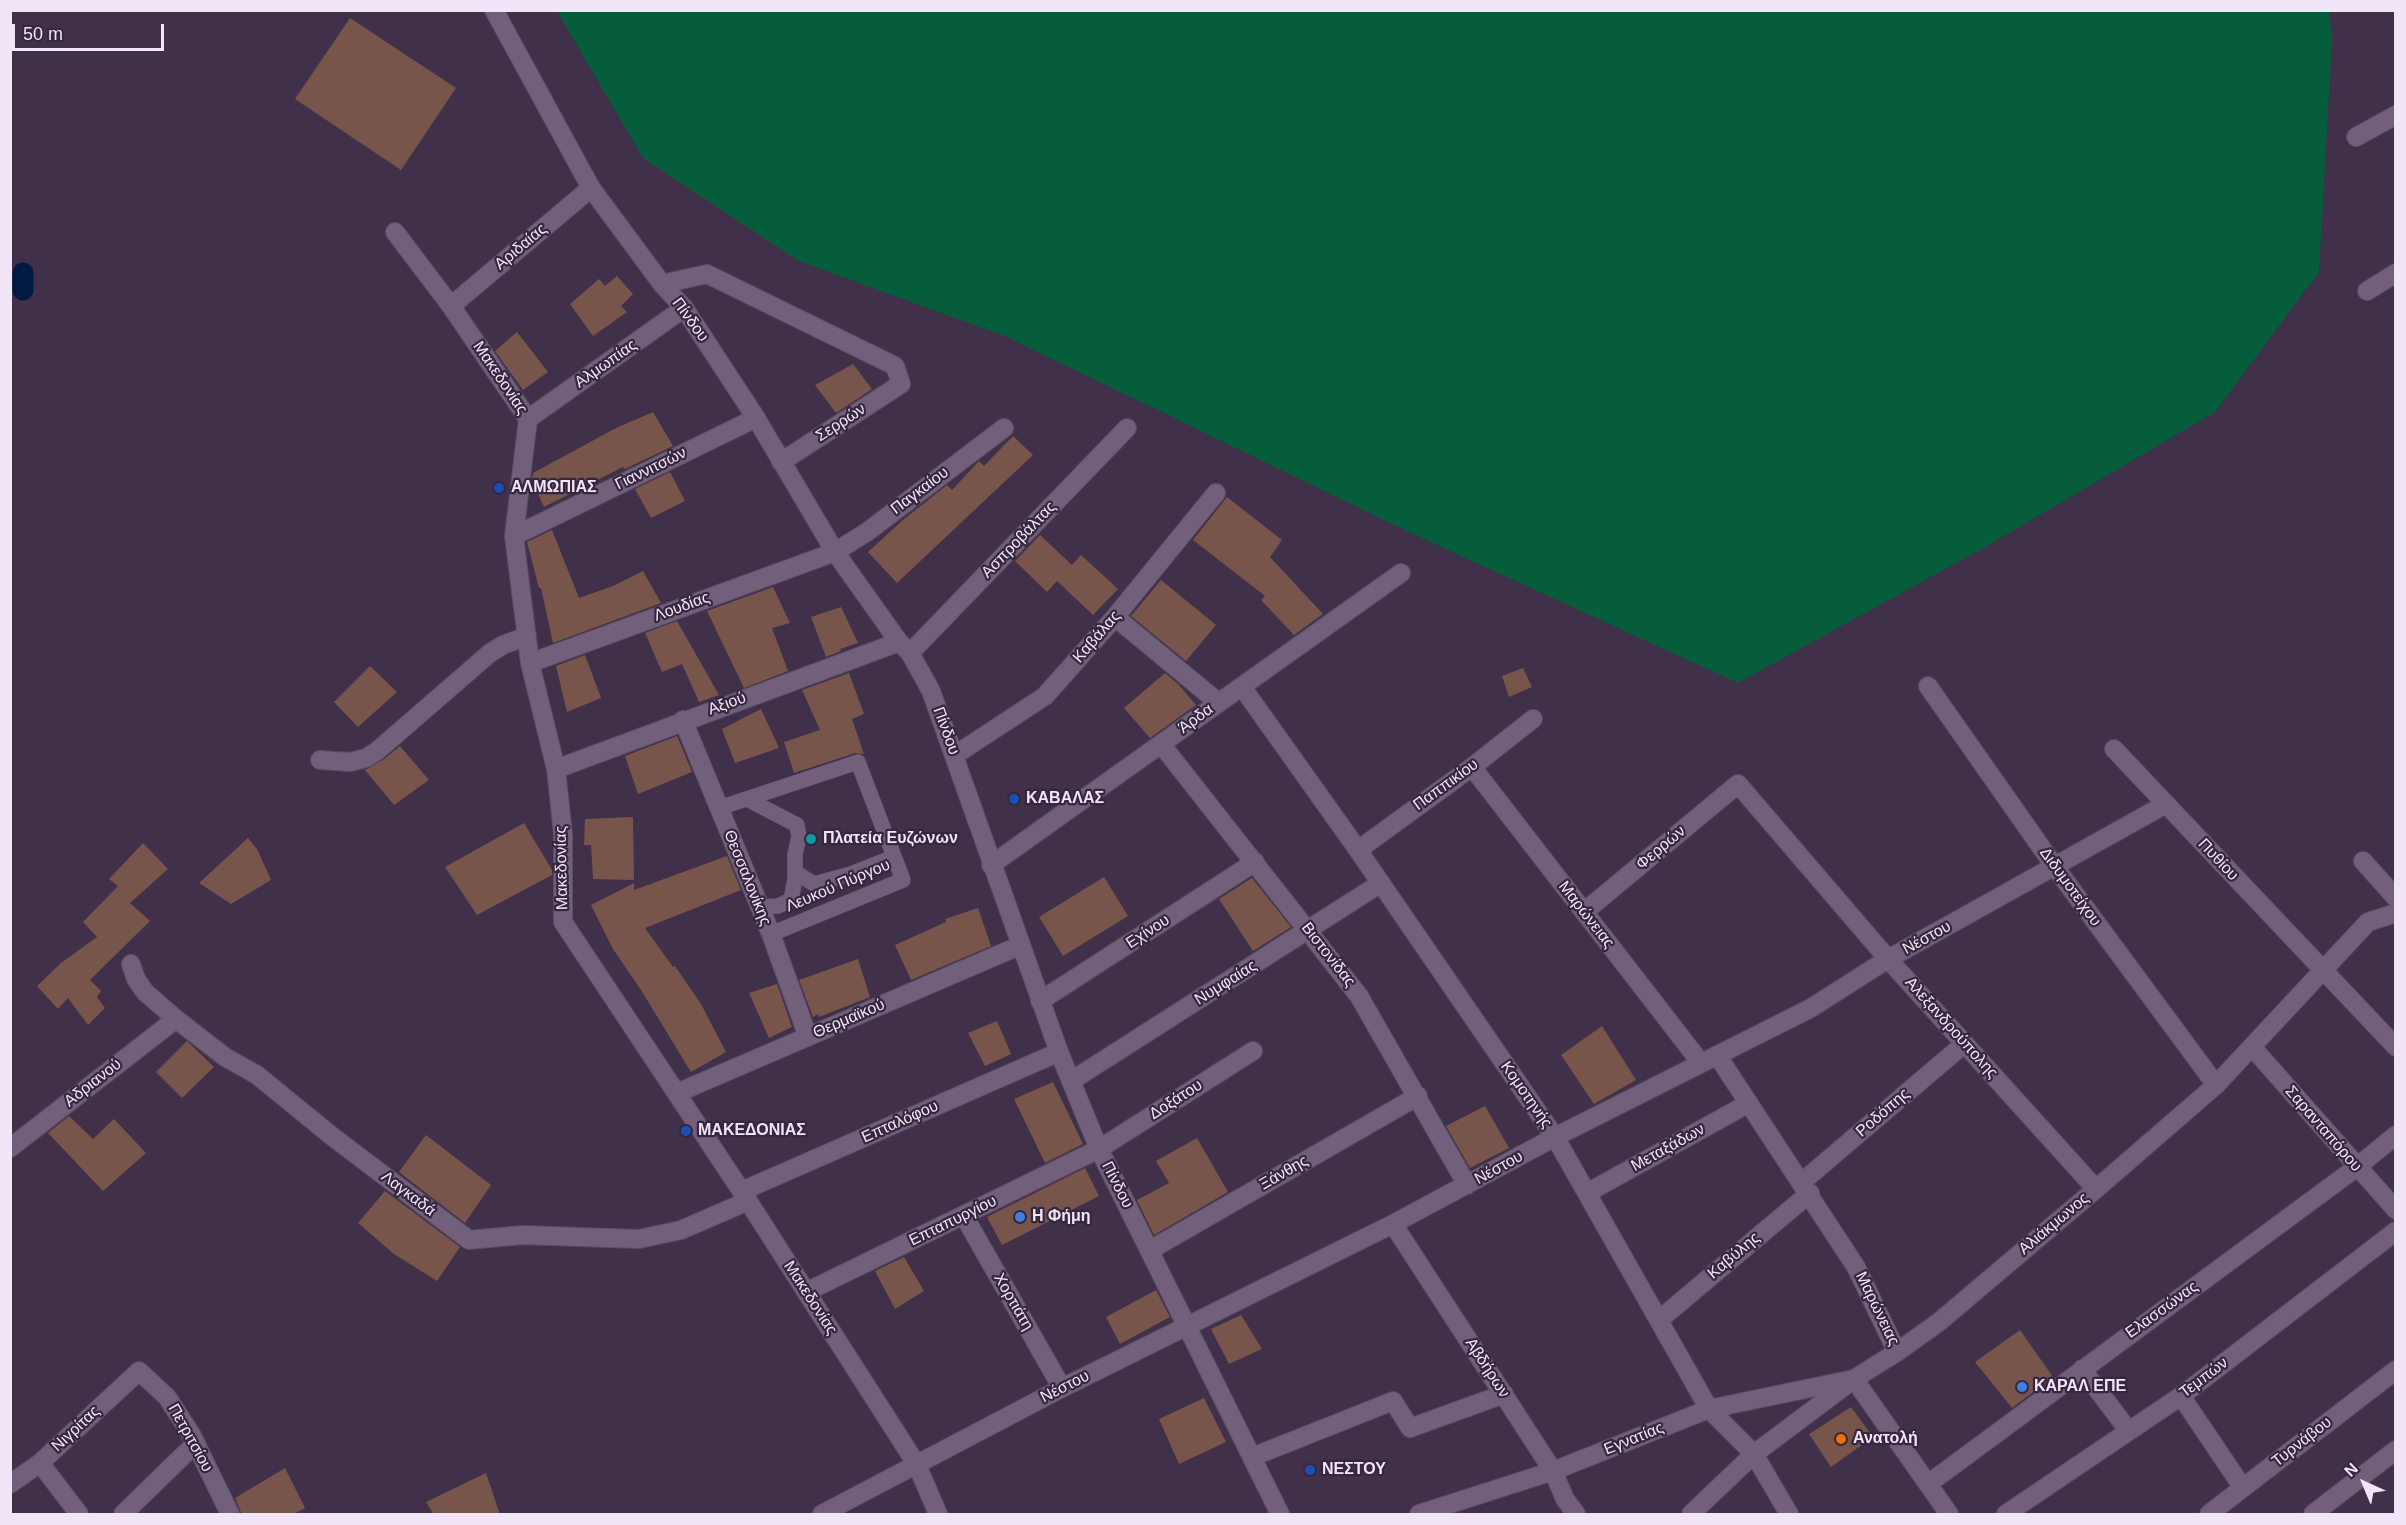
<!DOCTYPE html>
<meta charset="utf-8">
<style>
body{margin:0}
#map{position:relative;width:2406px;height:1525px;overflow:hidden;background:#40304a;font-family:Arial,sans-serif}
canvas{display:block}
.frame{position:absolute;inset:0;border:12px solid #f0e6f7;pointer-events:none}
.north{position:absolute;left:2334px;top:1453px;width:60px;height:60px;-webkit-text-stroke:4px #36263f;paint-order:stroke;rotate:316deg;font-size:16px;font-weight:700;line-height:24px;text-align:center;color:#f0e6f7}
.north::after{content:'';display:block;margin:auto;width:21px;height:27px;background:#f0e6f7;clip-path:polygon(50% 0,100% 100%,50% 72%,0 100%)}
.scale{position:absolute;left:12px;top:24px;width:152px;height:27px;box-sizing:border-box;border:3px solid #f0e6f7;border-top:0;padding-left:8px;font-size:18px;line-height:21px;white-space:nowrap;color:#f0e6f7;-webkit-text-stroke:4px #36263f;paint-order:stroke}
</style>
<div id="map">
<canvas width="2406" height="1525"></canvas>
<div class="frame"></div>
<div class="north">N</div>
<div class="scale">50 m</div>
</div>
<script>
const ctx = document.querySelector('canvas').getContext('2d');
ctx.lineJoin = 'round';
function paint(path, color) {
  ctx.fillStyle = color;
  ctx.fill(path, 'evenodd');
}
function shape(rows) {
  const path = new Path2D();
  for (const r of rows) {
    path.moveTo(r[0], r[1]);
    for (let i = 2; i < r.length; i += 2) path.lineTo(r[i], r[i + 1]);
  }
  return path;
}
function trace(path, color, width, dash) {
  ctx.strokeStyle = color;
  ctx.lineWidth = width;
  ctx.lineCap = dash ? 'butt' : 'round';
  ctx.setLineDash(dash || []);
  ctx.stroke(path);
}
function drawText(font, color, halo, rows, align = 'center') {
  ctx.font = font + ' Arial,sans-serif';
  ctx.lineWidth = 4.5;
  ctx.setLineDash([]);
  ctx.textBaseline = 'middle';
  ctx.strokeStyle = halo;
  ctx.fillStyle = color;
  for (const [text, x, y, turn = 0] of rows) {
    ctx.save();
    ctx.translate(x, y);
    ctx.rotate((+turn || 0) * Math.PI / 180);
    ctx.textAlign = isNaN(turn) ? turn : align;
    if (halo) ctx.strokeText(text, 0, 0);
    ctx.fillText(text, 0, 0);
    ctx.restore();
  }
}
const green = shape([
 [557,11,2329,11,2332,39,2319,272,2215,412,1987,546,1738,683,1411,533,1007,337,799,261,643,158]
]);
const canal = shape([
 [23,290,23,273]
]);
const building = shape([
 [350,18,456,88,401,170,295,99],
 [617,276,633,294,621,306,627,312,593,336,570,304,599,279,605,286],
 [517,332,548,372,523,390,495,351],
 [853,364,872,389,836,413,815,385],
 [653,412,673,446,625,469,623,467,544,507,532,481,533,473,616,428],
 [1013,436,1033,455,897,583,868,552,903,520,947,485,952,490,979,461,984,466],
 [670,472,685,501,651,518,635,489],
 [1227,497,1282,540,1270,557,1323,614,1294,635,1261,600,1265,596,1193,540],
 [552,530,579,598,613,586,643,571,661,603,553,643,541,588,539,588,527,542],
 [1040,535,1072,565,1081,555,1118,589,1093,615,1057,581,1047,592,1015,561],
 [1161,580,1216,625,1186,661,1131,616],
 [773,587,790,623,772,628,788,671,744,688,707,611],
 [841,607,858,643,840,649,841,651,826,657,811,617],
 [677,621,719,695,699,702,682,664,662,672,645,633],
 [585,655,601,698,567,712,556,666],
 [370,666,397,692,358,727,334,702],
 [1523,668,1532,687,1509,697,1502,676],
 [849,673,864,714,852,719,864,754,855,753,794,773,784,742,820,730,802,690],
 [1165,673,1178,684,1196,705,1150,738,1124,708],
 [761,709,779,748,735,763,722,729],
 [677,736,692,772,638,794,625,756],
 [400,746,429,780,394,805,365,770,383,760],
 [633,817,634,880,593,879,591,845,584,845,585,819],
 [524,823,552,870,552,875,477,915,445,867],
 [248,838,257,849,271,880,231,904,199,883],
 [143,843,168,869,130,903,150,921,90,980,101,991,97,997,105,1008,88,1025,68,998,58,1009,37,986,61,963,97,937,83,922,118,886,109,879],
 [727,856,741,890,645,928,673,967,675,966,701,1004,726,1052,691,1072,641,990,613,949,591,905,634,883,634,890],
 [1104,877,1128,916,1063,956,1039,917],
 [1252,878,1291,927,1253,951,1219,899],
 [978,908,991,946,911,980,895,945,946,922,945,919],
 [858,959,870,997,819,1017,818,1014,813,1017,799,980],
 [777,984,792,1027,769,1038,749,993],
 [997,1021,1011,1054,985,1066,968,1033],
 [1602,1026,1636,1080,1594,1104,1561,1055],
 [187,1041,214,1067,182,1098,156,1072],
 [1053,1082,1083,1144,1045,1163,1014,1099],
 [1485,1106,1509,1148,1470,1168,1446,1126],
 [69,1116,93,1139,114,1119,146,1153,103,1191,48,1133],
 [426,1135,491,1185,465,1223,399,1172],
 [1197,1138,1228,1192,1154,1235,1137,1200,1169,1183,1156,1161],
 [1085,1168,1099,1196,1002,1245,987,1217],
 [385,1191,460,1247,437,1281,394,1254,358,1223],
 [904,1257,924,1291,895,1309,875,1271],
 [1156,1290,1170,1317,1120,1344,1106,1317],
 [1241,1315,1262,1349,1229,1364,1211,1329],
 [2020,1330,2053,1377,2012,1408,1975,1362],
 [1204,1398,1226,1442,1179,1464,1159,1419],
 [1851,1407,1873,1437,1831,1467,1809,1434],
 [285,1468,305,1508,292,1515,242,1515,235,1498],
 [486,1473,500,1515,434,1515,426,1502]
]);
const pedestrian = shape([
 [747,799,797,825,799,837,795,854,795,879,791,900,778,906,760,907],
 [719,808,858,762,903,880,771,934],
 [795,872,814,884,851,874,894,857]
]);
const minor = shape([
 [2356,137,2396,115],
 [395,232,451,306,528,419,514,536,530,663,556,769,563,834,563,922,748,1201,917,1465,938,1514],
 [662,284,707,274,895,366,901,384,781,462],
 [2367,291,2396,273],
 [451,306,591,188],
 [528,419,684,308],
 [514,536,756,418],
 [1115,617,1219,703],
 [910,653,1127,428],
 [530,663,835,552,867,532,1004,428],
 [1928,686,2055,867,2216,1085],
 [1242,687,1358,850,1555,1137,1709,1409,1754,1454,1789,1514],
 [683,720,771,934,808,1037],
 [1161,744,1359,996,1467,1185],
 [2114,749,2396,1047],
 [955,755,1045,696,1115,617,1216,493],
 [320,760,350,762,366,758,377,751,490,653,503,645,527,636],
 [1472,767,1701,1063],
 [556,769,899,642],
 [1358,850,1472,767,1533,719],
 [2363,861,2396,898],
 [991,865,1401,573],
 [1584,912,1738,784,1888,959,2096,1189],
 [131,964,136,979,145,992,176,1019,225,1057,257,1075,333,1137,469,1240,522,1235,639,1239,681,1230,748,1201],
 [1040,1001,1255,862],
 [2252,1047,2396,1210],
 [1717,1055,1856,1267,1897,1352],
 [1071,1081,1381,883],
 [677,1093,1021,945],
 [10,1148,176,1019],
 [1802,1182,1964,1044],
 [742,1191,1059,1052],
 [1587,1193,1749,1103],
 [964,1216,1062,1388],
 [1393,1224,1553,1471,1565,1499,1576,1514],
 [1150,1250,1418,1096],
 [806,1292,1099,1149,1253,1051],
 [1659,1320,1810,1193],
 [2082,1369,2128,1430],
 [2181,1396,2243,1488],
 [1252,1457,1393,1401,1410,1428,1504,1394],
 [40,1463,79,1514],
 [10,1484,40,1463,139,1371,167,1397,191,1434,230,1514],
 [1928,1484,2357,1167,2396,1135],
 [123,1514,196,1443],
 [822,1514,1062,1388,1393,1224,1555,1137,1811,1008,1888,959,2166,804],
 [1419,1514,1553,1471,1709,1409,1854,1379,1949,1514],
 [2006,1514,2181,1396,2396,1231],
 [2209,1514,2396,1370],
 [2313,1514,2396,1450]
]);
const tertiary = shape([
 [494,10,591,188,662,284,684,308,756,418,835,552,899,642,910,653,931,691,1059,1052,1099,1149,1280,1514],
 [1691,1514,1754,1454,1854,1379,1897,1352,1939,1322,2096,1189,2216,1085,2368,922,2396,913]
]);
const markers = [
 [499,488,6,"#1a4fb4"],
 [1014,799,6,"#1a4fb4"],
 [811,839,6,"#0f9aa8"],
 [686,1131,6,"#1a4fb4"],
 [1020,1217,6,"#3f7fe0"],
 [2022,1387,6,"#3f7fe0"],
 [1841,1439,6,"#e8710a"],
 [1310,1470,6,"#1a4fb4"]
];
const streetNames = [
 ["Αριδαίας",521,247,-40],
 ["Πίνδου",690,320,54],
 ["Αλμωπίας",606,364,-35],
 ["Μακεδονίας",500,378,56],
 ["Σερρών",841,423,-33],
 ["Γιαννιτσών",651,469,-26],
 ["Παγκαίου",920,491,-37],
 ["Ασπροβάλτας",1019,540,-46],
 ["Λουδίας",682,607,-20],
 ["Καβάλας",1097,637,-49],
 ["Αξιού",727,704,-20],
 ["Άρδα",1196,719,-36],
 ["Πίνδου",946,731,70],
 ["Παππικίου",1446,785,-36],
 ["Φερρών",1661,848,-40],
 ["Πυθίου",2218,860,47],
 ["Μακεδονίας",562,868,-91],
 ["Θεσσαλονίκης",747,878,68],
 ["Λευκού Πύργου",838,886,-23],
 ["Διδυμοτείχου",2070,887,54],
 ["Μαρώνειας",1586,915,52],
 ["Εχίνου",1148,932,-33],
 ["Νέστου",1927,938,-29],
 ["Βιστονίδας",1328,955,52],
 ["Νυμφαίας",1226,983,-32],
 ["Θερμαϊκού",849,1019,-23],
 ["Αλεξανδρούπολης",1951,1028,48],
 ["Αδριανού",93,1083,-38],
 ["Κομοτηνής",1526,1095,55],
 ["Δοξάτου",1176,1100,-33],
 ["Ροδόπης",1883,1113,-41],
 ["Επταλόφου",900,1122,-24],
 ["Σαρανταπόρου",2323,1129,49],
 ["Μεταξάδων",1668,1148,-29],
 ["Νέστου",1499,1168,-29],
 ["Ξάνθης",1284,1173,-30],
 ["Πίνδου",1117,1185,63],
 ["Λαγκαδά",408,1194,37],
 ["Επταπυργίου",953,1221,-26],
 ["Αλιάκμωνος",2054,1224,-40],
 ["Καβύλης",1734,1256,-40],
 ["Μακεδονίας",810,1298,57],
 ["Χορτιάτη",1013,1302,60],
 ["Μαρώνειας",1877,1309,64],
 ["Ελασσώνας",2162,1310,-36],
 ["Αβδήρων",1487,1368,57],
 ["Τεμπών",2204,1378,-37],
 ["Νέστου",1065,1387,-27],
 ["Νιγρίτας",76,1429,-43],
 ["Πετριτσίου",190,1438,61],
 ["Εγνατίας",1634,1439,-22],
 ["Τυρνάβου",2302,1442,-38]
];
const poiNames = [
 ["ΑΛΜΩΠΙΑΣ",511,488],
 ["ΚΑΒΑΛΑΣ",1026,799],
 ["Πλατεία Ευζώνων",823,839],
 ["ΜΑΚΕΔΟΝΙΑΣ",698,1131],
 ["Η Φήμη",1032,1217],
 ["ΚΑΡΑΛ ΕΠΕ",2034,1387],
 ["Ανατολή",1853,1439],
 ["ΝΕΣΤΟΥ",1322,1470]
];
paint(green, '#055d3b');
trace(canal, '#001a43', 21);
paint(building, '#78554a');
trace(pedestrian, '#5b4d64', 16);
trace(minor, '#5b4d64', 20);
trace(tertiary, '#5b4d64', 20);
trace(pedestrian, '#715f7c', 15);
trace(minor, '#715f7c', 18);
trace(tertiary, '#715f7c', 18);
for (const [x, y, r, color] of markers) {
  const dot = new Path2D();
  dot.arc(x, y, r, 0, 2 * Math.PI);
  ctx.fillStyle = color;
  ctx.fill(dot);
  trace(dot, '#36263f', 2);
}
drawText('16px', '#f0e6f7', '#36263f', streetNames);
drawText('bold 16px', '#f0e6f7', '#36263f', poiNames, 'left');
</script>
